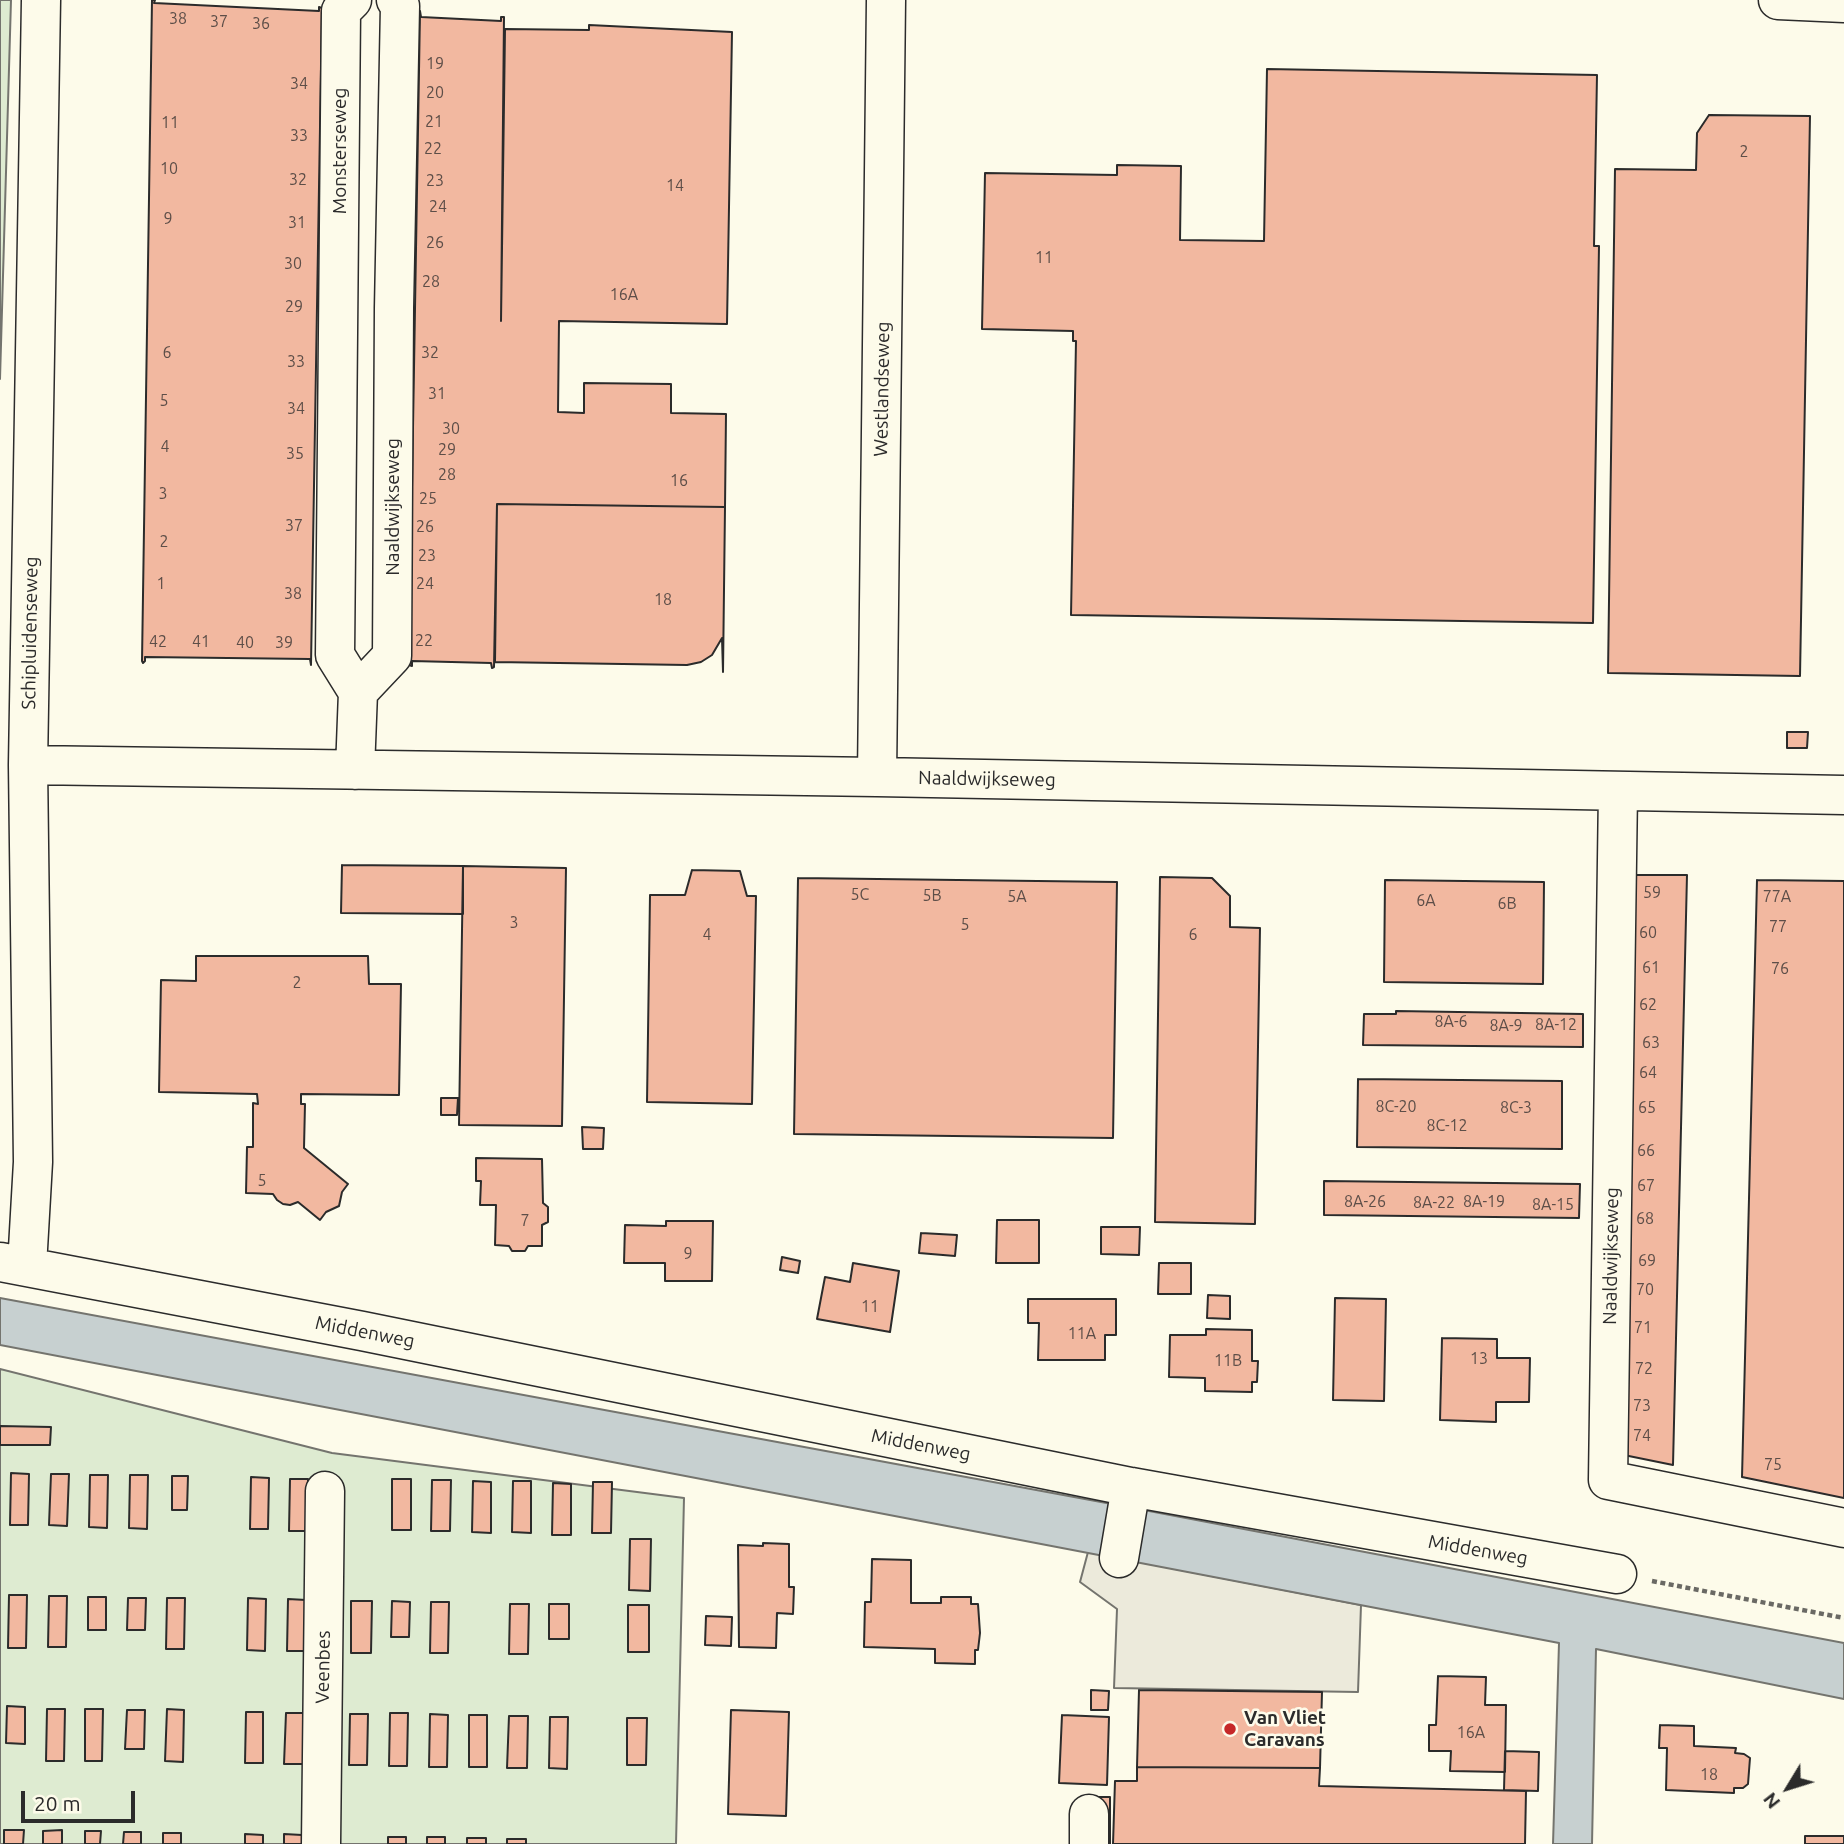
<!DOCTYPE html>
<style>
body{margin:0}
#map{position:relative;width:1844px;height:1844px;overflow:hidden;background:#fdfbea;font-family:Ubuntu,sans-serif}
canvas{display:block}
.north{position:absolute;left:1753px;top:1753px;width:70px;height:70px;-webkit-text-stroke:5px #fdfbea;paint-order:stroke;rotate:232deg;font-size:19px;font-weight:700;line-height:28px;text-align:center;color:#2b2b2b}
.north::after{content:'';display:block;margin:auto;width:24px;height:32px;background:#2b2b2b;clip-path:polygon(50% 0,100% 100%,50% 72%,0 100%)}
.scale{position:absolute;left:21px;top:1791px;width:114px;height:32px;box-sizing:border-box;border:4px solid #2b2b2b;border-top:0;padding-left:9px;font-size:21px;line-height:24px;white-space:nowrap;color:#2b2b2b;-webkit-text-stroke:5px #fdfbea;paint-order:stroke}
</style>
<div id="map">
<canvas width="1844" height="1844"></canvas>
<div class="north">N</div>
<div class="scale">20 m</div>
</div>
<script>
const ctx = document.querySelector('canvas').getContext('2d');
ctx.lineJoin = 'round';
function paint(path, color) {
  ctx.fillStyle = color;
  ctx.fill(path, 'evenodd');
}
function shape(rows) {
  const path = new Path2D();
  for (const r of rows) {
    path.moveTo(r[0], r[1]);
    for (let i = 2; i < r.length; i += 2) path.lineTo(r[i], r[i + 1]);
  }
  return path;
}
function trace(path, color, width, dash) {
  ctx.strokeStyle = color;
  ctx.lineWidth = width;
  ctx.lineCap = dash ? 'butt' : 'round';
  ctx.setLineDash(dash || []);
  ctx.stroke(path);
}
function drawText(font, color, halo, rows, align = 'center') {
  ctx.font = font + ' Ubuntu,sans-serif';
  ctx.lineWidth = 5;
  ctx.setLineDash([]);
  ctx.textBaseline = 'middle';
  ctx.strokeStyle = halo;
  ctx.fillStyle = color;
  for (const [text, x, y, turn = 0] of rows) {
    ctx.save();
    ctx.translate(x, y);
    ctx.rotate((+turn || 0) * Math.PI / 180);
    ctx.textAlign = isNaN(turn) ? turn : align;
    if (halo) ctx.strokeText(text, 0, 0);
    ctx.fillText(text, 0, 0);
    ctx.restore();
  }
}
const green = shape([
 [0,0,11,0,0,379,0,0],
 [0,1369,332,1453,684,1498,676,1844,0,1844,0,1369]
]);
const parking = shape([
 [1088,1552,1361,1605,1358,1692,1114,1688,1117,1609,1080,1582,1088,1552]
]);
const water = shape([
 [0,1298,1128,1507,1844,1643,1844,1699,1596,1649,1592,1844,1553,1844,1559,1643,0,1345,0,1298]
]);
const building = shape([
 [152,0,155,0,154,3,319,11,319,7,322,8,311,665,310,659,145,657,145,661,143,663,142,661,152,0],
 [420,11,421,17,501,21,501,17,504,17,501,321,505,29,589,30,589,25,732,32,727,324,559,321,558,412,584,413,584,383,671,384,671,413,726,414,725,507,497,504,494,667,492,668,491,663,412,661,412,666,409,665,420,11],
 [1267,69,1597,75,1594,246,1599,246,1593,623,1071,615,1076,341,1073,341,1073,331,982,329,985,173,1117,175,1117,165,1181,166,1180,240,1264,241,1267,69],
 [1709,115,1810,116,1800,676,1608,673,1615,169,1696,170,1697,133,1709,115],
 [497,504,725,507,723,672,722,638,712,655,701,662,687,665,495,662,497,504],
 [1787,732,1808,732,1807,748,1787,748,1787,732],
 [342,865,463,866,463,914,341,913,342,865],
 [463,866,566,868,562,1126,459,1125,463,866],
 [692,870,740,871,747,896,756,896,752,1104,647,1102,650,895,685,895,692,870],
 [1627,875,1687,875,1673,1465,1614,1453,1627,875],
 [1160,877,1212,878,1230,896,1230,927,1260,928,1255,1224,1155,1222,1160,877],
 [798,878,1117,882,1113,1138,794,1134,798,878],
 [1385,880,1544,882,1543,984,1384,982,1385,880],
 [1757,880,1844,881,1844,1498,1742,1477,1757,880],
 [196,956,368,956,369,984,401,984,399,1095,301,1094,301,1104,305,1104,304,1148,348,1184,342,1192,339,1206,326,1212,320,1220,298,1202,290,1205,283,1204,277,1200,273,1194,246,1193,247,1147,253,1147,253,1103,258,1104,257,1094,159,1092,161,980,196,981,196,956],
 [1396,1011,1583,1014,1583,1047,1363,1045,1364,1014,1396,1014,1396,1011],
 [1358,1079,1562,1081,1562,1149,1357,1147,1358,1079],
 [441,1098,458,1098,457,1115,441,1115,441,1098],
 [582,1127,604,1128,603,1149,583,1149,582,1127],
 [476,1158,542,1159,543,1203,548,1207,548,1222,542,1225,542,1246,528,1246,525,1251,512,1251,509,1246,495,1245,496,1205,480,1205,481,1181,476,1181,476,1158],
 [1324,1181,1580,1184,1579,1218,1324,1215,1324,1181],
 [997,1220,1039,1220,1039,1263,996,1263,997,1220],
 [666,1221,713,1221,712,1281,665,1281,665,1263,624,1263,625,1225,666,1226,666,1221],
 [1101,1227,1140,1227,1139,1255,1101,1254,1101,1227],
 [921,1233,957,1235,955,1256,919,1253,921,1233],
 [782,1257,800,1261,798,1273,780,1270,782,1257],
 [853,1263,899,1271,890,1332,817,1319,825,1277,850,1282,853,1263],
 [1159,1263,1191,1263,1191,1294,1158,1294,1159,1263],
 [1208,1295,1230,1296,1230,1319,1207,1318,1208,1295],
 [1335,1298,1386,1299,1384,1401,1333,1400,1335,1298],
 [1028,1299,1116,1299,1116,1335,1105,1335,1105,1360,1038,1360,1039,1323,1028,1323,1028,1299],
 [1206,1329,1252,1330,1252,1361,1258,1361,1257,1382,1252,1382,1252,1392,1205,1391,1205,1378,1169,1377,1170,1335,1206,1335,1206,1329],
 [1442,1338,1497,1339,1497,1358,1530,1358,1529,1402,1496,1402,1496,1422,1440,1420,1442,1338],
 [0,1426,51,1427,50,1445,0,1445,0,1426],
 [11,1473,29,1474,28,1525,10,1525,11,1473],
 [51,1474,69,1474,67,1526,49,1525,51,1474],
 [90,1475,108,1475,107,1528,89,1527,90,1475],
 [130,1475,148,1475,147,1529,129,1528,130,1475],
 [172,1476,188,1476,187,1510,172,1510,172,1476],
 [251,1477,269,1478,268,1529,250,1529,251,1477],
 [290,1479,308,1479,307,1531,289,1531,290,1479],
 [392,1479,411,1479,411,1530,392,1530,392,1479],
 [432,1480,451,1480,450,1531,431,1531,432,1480],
 [473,1481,491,1482,491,1533,472,1532,473,1481],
 [513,1481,531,1481,531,1533,512,1532,513,1481],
 [593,1482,612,1482,611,1533,592,1533,593,1482],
 [553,1483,571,1484,571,1535,552,1535,553,1483],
 [630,1539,651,1539,650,1591,629,1590,630,1539],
 [763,1543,789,1544,789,1587,794,1587,793,1614,777,1613,776,1648,739,1647,738,1545,763,1546,763,1543],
 [872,1559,911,1560,911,1603,941,1603,941,1597,971,1597,971,1604,978,1604,980,1633,978,1650,975,1650,975,1664,935,1663,935,1649,864,1647,865,1602,871,1602,872,1559],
 [9,1595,27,1595,26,1648,8,1648,9,1595],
 [49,1596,67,1596,66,1647,48,1647,49,1596],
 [88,1597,106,1597,106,1630,88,1630,88,1597],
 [128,1598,146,1598,145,1630,127,1630,128,1598],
 [167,1598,185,1598,184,1649,166,1649,167,1598],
 [248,1598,266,1599,265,1651,247,1650,248,1598],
 [288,1599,306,1600,306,1651,287,1651,288,1599],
 [351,1601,372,1601,371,1653,351,1653,351,1601],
 [392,1601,410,1602,409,1637,391,1637,392,1601],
 [431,1602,449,1602,448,1653,430,1653,431,1602],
 [510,1604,529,1604,528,1654,509,1654,510,1604],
 [549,1604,569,1604,569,1639,549,1639,549,1604],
 [628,1605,649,1605,649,1652,628,1652,628,1605],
 [706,1616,732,1617,731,1646,705,1645,706,1616],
 [1438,1676,1486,1677,1485,1705,1506,1705,1505,1772,1450,1771,1451,1751,1429,1751,1429,1725,1436,1725,1438,1676],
 [1091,1690,1109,1691,1108,1710,1091,1710,1091,1690],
 [1139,1690,1322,1692,1320,1768,1137,1767,1139,1690],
 [7,1706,25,1707,25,1744,6,1743,7,1706],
 [47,1709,65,1709,64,1761,46,1761,47,1709],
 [85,1709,103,1709,102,1761,85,1761,85,1709],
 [167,1709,184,1710,183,1762,165,1761,167,1709],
 [127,1710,145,1710,144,1749,125,1749,127,1710],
 [731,1710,789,1712,786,1816,728,1814,731,1710],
 [246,1712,263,1712,263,1763,245,1763,246,1712],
 [286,1713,303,1713,303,1764,284,1764,286,1713],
 [390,1713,408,1713,407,1766,389,1766,390,1713],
 [350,1714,368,1714,367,1765,349,1765,350,1714],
 [430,1714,448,1715,447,1767,429,1767,430,1714],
 [469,1715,487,1715,487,1767,469,1767,469,1715],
 [1062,1715,1109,1717,1107,1785,1059,1783,1062,1715],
 [509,1716,528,1716,527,1768,507,1768,509,1716],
 [550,1717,568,1717,567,1769,549,1768,550,1717],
 [627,1718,647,1718,646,1765,627,1765,627,1718],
 [1660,1725,1694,1726,1694,1746,1736,1748,1735,1753,1744,1754,1750,1758,1748,1784,1743,1788,1734,1788,1734,1793,1666,1790,1667,1748,1659,1748,1660,1725],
 [1505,1751,1539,1752,1538,1791,1504,1790,1505,1751],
 [1137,1767,1320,1768,1319,1786,1526,1791,1525,1844,1113,1844,1115,1781,1137,1781,1137,1767],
 [1093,1797,1110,1797,1110,1844,1092,1844,1093,1797],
 [4,1830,24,1830,23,1844,4,1844,4,1830],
 [62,1830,62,1844,43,1844,43,1831,62,1830],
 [85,1831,101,1831,100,1844,85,1844,85,1831],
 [124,1832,141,1832,141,1844,123,1844,124,1832],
 [163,1833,181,1833,181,1844,163,1844,163,1833],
 [245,1834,263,1835,263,1844,245,1844,245,1834],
 [284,1834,302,1835,302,1844,284,1844,284,1834],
 [1805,1836,1844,1836,1844,1844,1805,1844,1805,1836],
 [388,1837,406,1837,406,1844,388,1844,388,1837],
 [427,1837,445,1837,445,1844,427,1844,427,1837],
 [467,1838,486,1838,486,1844,467,1844,467,1838],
 [507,1839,526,1839,526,1844,507,1844,507,1839]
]);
const path = shape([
 [1652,1581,1844,1618]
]);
const minor = shape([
 [352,0,341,11,335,655,358,692,355,770],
 [1778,0,1844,3],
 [358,692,392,656,394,308,400,6,396,0],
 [28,765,877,777,1844,795],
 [877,777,886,0],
 [1618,791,1608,1480,1844,1528],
 [0,1262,362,1331,1131,1487,1617,1574],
 [27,1266,33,1162,28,765,41,0],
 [1119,1558,1131,1487],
 [321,1844,325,1491],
 [1089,1844,1089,1814]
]);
const markers = [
 [1230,1729,7,"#c62828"]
];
const numberNames = [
 ["38",178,19],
 ["37",219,22],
 ["36",261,24],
 ["19",435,64],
 ["34",299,84],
 ["20",435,93],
 ["21",434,122],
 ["11",170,123],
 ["33",299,136],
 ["22",433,149],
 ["2",1744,152],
 ["10",169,169],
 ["32",298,180],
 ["23",435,181],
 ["14",675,186],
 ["24",438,207],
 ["9",168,219],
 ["31",297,223],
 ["26",435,243],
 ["11",1044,258],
 ["30",293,264],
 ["28",431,282],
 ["16A",624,295],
 ["29",294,307],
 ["6",167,353],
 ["32",430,353],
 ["33",296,362],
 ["31",437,394],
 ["5",164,401],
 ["34",296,409],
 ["30",451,429],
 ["4",165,447],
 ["29",447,450],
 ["35",295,454],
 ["28",447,475],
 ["16",679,481],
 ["3",163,494],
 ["25",428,499],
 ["37",294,526],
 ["26",425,527],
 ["2",164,542],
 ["23",427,556],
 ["1",161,584],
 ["24",425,584],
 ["38",293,594],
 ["18",663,600],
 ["22",424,641],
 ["42",158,642],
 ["41",201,642],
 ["40",245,643],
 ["39",284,643],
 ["59",1652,893],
 ["5C",860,895],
 ["5B",932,896],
 ["5A",1017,897],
 ["77A",1777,897],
 ["6A",1426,901],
 ["6B",1507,904],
 ["3",514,923],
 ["5",965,925],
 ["77",1778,927],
 ["60",1648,933],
 ["4",707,935],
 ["6",1193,935],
 ["61",1651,968],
 ["76",1780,969],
 ["2",297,983],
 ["62",1648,1005],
 ["8A-6",1451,1022],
 ["8A-12",1556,1025],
 ["8A-9",1506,1026],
 ["63",1651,1043],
 ["64",1648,1073],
 ["8C-20",1396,1107],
 ["8C-3",1516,1108],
 ["65",1647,1108],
 ["8C-12",1447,1126],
 ["66",1646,1151],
 ["5",262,1181],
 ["67",1646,1186],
 ["8A-26",1365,1202],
 ["8A-19",1484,1202],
 ["8A-22",1434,1203],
 ["8A-15",1553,1205],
 ["68",1645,1219],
 ["7",525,1221],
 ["9",688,1254],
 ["69",1647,1261],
 ["70",1645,1290],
 ["11",870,1307],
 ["71",1643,1328],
 ["11A",1082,1334],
 ["13",1479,1359],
 ["11B",1228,1361],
 ["72",1644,1369],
 ["73",1642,1406],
 ["74",1642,1436],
 ["75",1773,1465],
 ["16A",1471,1733],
 ["18",1709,1775]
];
const streetNames = [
 ["Monsterseweg",340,151,-90],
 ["Westlandseweg",882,389,-89],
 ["Naaldwijkseweg",393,507,-90],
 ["Schipluidenseweg",30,633,-89],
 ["Naaldwijkseweg",987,779,1],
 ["Naaldwijkseweg",1611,1256,-89],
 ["Middenweg",365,1332,11],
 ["Middenweg",921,1445,11],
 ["Middenweg",1478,1550,10],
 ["Veenbes",323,1667,-89]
];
const poiNames = [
 ["Van Vliet",1244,1718],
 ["Caravans",1244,1740]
];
paint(green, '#deebd1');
trace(green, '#74746e', 2);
paint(parking, '#eceadb');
trace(parking, '#74746e', 2);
paint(water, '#c7d0d0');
trace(water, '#74746e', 2);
paint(building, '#f2b8a0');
trace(building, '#2b2b2b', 2);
trace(minor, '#2b2b2b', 41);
trace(path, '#6a6964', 4.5, [5, 3.5]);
trace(minor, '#fdfbea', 38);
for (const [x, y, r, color] of markers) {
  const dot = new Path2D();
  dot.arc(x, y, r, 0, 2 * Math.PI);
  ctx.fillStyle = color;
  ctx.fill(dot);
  trace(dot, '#fdfbea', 2.5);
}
drawText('16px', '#5d4e48', null, numberNames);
drawText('19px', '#2b2b2b', '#fdfbea', streetNames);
drawText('bold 19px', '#2b2b2b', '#fdfbea', poiNames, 'left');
</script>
